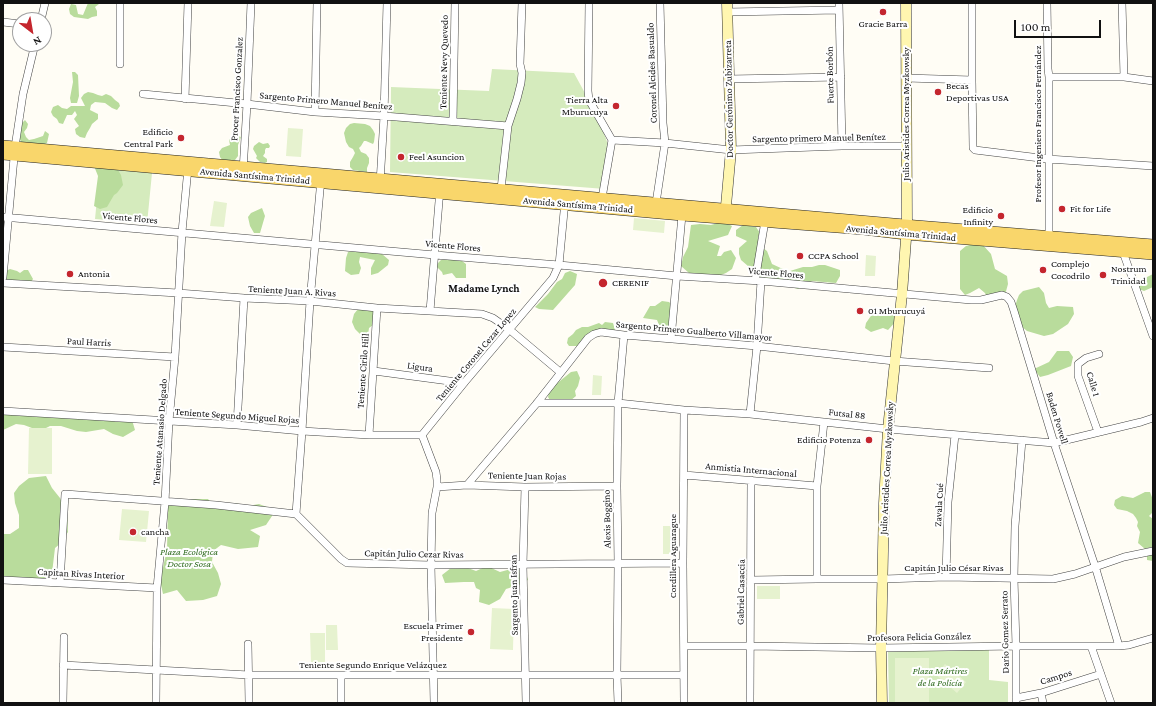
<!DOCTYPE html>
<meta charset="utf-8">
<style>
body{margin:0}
#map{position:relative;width:1156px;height:706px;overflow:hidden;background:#fffdf5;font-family:"Crimson Pro",serif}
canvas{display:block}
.frame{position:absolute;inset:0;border:4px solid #111;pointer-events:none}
.north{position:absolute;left:12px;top:12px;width:40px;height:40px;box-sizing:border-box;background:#fff;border:1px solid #a0a0a0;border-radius:50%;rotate:149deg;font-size:11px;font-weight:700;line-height:16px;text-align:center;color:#111}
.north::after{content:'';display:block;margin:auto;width:14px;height:18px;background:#c4262e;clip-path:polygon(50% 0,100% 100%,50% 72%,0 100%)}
.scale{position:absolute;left:1014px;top:20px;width:87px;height:18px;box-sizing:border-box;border:2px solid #111;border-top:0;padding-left:5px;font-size:12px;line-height:14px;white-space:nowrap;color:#111;-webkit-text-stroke:3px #fff;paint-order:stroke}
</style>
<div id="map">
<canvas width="1156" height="706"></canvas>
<div class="frame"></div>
<div class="north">N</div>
<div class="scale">100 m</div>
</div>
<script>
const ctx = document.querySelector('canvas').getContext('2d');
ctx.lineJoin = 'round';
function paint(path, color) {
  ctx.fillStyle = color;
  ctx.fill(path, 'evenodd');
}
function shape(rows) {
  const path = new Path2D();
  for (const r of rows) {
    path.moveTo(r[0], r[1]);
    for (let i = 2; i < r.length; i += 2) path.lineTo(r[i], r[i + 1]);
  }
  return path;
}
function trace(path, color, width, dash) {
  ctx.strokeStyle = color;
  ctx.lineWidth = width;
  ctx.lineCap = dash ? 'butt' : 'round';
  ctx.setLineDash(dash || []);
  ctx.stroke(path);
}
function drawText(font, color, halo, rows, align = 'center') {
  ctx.font = font + ' "Crimson Pro",serif';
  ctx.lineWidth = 4;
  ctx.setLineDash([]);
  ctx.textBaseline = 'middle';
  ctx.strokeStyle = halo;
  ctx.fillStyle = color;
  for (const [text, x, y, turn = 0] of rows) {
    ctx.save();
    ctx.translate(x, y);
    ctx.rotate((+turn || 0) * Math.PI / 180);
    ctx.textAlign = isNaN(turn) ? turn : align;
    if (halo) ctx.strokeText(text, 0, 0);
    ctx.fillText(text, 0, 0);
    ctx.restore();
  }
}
const green = shape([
 [492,69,574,73,598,117,610,150,605,189,390,172,391,87,489,91],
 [100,168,152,173,147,224,95,219],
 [989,649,989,680,1008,682,1008,703,889,703,888,651]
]);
const forest = shape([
 [88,3,99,4,95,7,97,11,97,16,92,17,88,19,74,17,70,14,69,9,71,4,76,5,78,14,83,15],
 [72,72,75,72,78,75,79,96,77,103,71,103,70,98,73,82],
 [88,92,93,93,98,95,102,96,106,94,111,96,115,100,119,103,120,106,117,110,112,108,105,103,95,102,91,105,90,110,98,114,98,119,92,124,90,128,87,133,85,138,80,137,76,134,75,129,79,126,74,119,77,115,75,111,72,115,67,115,63,124,59,123,57,119,53,116,51,112,53,107,58,105,62,108,67,109,71,106,85,106,81,98,84,94],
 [25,120,28,124,27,128,24,132,26,137,29,140,34,139,43,136,45,131,49,134,47,143,43,145,38,143,34,146,25,145,21,142,19,137,21,124],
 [354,123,365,124,370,126,373,130,375,134,374,142,373,144,366,141,364,141,361,146,359,148,361,152,366,154,369,158,369,163,367,168,367,172,353,170,350,167,350,162,353,157,355,153,353,149,349,147,346,142,344,133,346,128,350,124],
 [235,135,241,137,238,145,238,156,235,160,230,161,223,161,220,157,219,152,222,148,230,145,229,140,232,136],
 [259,142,263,144,268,143,270,146,269,148,266,148,265,150,265,153,263,156,267,159,267,162,265,163,260,162,256,158,257,156,253,149,254,146],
 [115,165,121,175,123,185,117,193,114,195,107,207,100,209,94,206,98,176,94,166],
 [262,208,265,216,260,233,254,233,250,226,248,217,251,213],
 [718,223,726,223,732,226,728,235,708,241,720,246,717,256,721,256,724,252,731,250,736,258,732,269,726,273,716,277,689,273,681,266,683,257,688,247,691,225,700,224,711,225],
 [743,225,756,227,760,233,758,237,759,245,767,251,772,264,785,270,785,272,783,280,764,282,758,274,751,275,748,266,741,260,739,254,739,248,747,241,736,236,736,230],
 [974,244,982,244,991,254,995,269,1007,276,1008,284,1005,295,988,299,985,293,979,288,970,293,965,295,960,289,960,251,966,246],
 [355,251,375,251,382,254,389,260,388,265,378,273,371,275,371,268,375,260,360,257,359,262,361,268,359,274,351,275,345,271,346,258,348,252],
 [447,259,462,261,466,264,466,278,456,278,452,273,443,275,442,272,437,267,437,264,441,260],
 [819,265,825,265,840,270,840,276,836,283,812,281,798,289,791,287,786,282,790,271,803,267,812,267],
 [10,269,17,271,20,273,24,270,28,270,33,279,29,285,4,282,6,271],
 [570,271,577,274,575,285,553,310,539,309,535,307,548,294,557,282,562,279,565,273],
 [1153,274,1153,287,1144,291,1139,289,1137,287,1143,279],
 [1039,287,1044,293,1046,303,1049,308,1057,306,1073,307,1074,314,1068,324,1053,334,1044,336,1027,331,1020,325,1014,310,1017,300,1019,295,1023,291],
 [662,301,669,302,674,307,671,329,666,333,662,332,657,320,643,318,650,306,655,306],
 [375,308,373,325,369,328,368,335,361,335,355,329,352,322,354,314,358,309],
 [894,309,898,313,898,319,888,330,883,328,871,332,865,328,866,323,875,310],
 [605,322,613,323,615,330,604,335,589,336,580,346,569,346,567,343,568,338,573,334,576,330,582,327,588,327,599,323,602,325],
 [1057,351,1069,351,1073,357,1071,366,1048,375,1040,377,1034,369,1049,362],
 [577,371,580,378,578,386,575,391,576,396,570,401,551,402,548,397,550,389,571,372],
 [3,407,13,409,108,416,116,422,132,420,135,430,123,437,113,434,104,429,86,432,77,431,61,426,50,426,40,431,24,425,16,424,3,430],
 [46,476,52,488,60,498,67,514,68,532,61,543,55,548,52,573,42,580,3,577,3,534,10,534,19,528,19,515,15,503,14,493,19,486,29,478],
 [1145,492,1150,492,1153,500,1153,512,1149,516,1153,519,1153,561,1147,560,1147,556,1151,547,1145,549,1138,543,1140,532,1137,526,1138,522,1136,518,1133,514,1127,511,1117,509,1114,505,1115,500,1122,496,1133,498],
 [179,499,208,499,215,508,234,503,248,506,259,504,272,509,274,513,266,525,250,530,260,536,258,547,238,549,221,545,213,551,212,562,218,573,221,584,217,596,203,600,186,601,177,590,163,594,160,580,167,550,168,504],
 [487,566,500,572,511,569,525,570,528,580,519,585,506,589,500,599,489,605,479,602,480,590,476,588,474,582,464,582,445,583,442,575,451,568,468,568,476,571]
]);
const pitch = shape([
 [288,128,303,129,301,157,286,156],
 [214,201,227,203,224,227,210,226],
 [634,218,665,221,664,233,633,230],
 [866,255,876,256,875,276,865,276],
 [593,375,602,376,601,395,592,395],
 [29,428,52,428,52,474,28,474],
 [122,509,149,511,146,542,119,540],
 [663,526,675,526,675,554,663,554],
 [757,586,780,586,780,599,757,599],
 [492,608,514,609,513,650,490,649],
 [326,625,337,625,338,650,326,650],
 [310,633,325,633,325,662,311,663],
 [895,658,929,658,929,703,895,703],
 [945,664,966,682,957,693,936,675]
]);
const street = shape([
 [120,3,120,64],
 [589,3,588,91,589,100,612,140,665,143,731,150,842,146,906,146],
 [839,3,842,146],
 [972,3,972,80,973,148,975,150,1048,159,1153,166],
 [1047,3,1048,69,1049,77,1049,239],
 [1122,3,1124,77],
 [727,12,839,10],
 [41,20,45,3],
 [3,22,20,24],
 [1049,77,1124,77,1153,81],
 [906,78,972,80],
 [728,79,841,77],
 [143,94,247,104,315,112,384,116,508,126],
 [185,99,188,3],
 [315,112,317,3],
 [453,121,455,3],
 [243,171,247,104,251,3],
 [380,183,384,116,387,3],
 [501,189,508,126,517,99,521,83,522,73,520,64,522,3],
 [602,198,612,140],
 [656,203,665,143,663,123,660,3],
 [3,217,435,255,559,265,677,276,761,281,971,300,981,300,1002,295,1007,297,1011,302,1014,311,1054,443,1095,566,1119,646],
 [1123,249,1123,252,1153,336],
 [3,277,15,147,23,94,35,44],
 [755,281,765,221],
 [3,283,178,293,244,298,310,301,377,308,482,314,493,318,510,330,560,372],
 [430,311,440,189],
 [671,339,682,215],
 [3,347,175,357],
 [374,371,464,383],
 [537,403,618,403,684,410,750,414,888,429,1054,443,1141,422,1153,418],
 [3,411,237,425,302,431,369,435,422,435],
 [750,414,757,346,761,281],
 [237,425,244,298],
 [1098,432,1078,376,1078,364,1086,358,1099,354],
 [369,435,377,308],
 [422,435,464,383,553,278,559,265,565,201],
 [422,435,436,472,437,480,437,487,432,513,431,565,434,703],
 [684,475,817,486],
 [467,485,537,403,588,338,594,334,601,332,624,335,757,346,894,361,989,368],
 [437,487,467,485,525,487,617,486],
 [525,487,523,565,526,703],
 [296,514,302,431,310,301,321,179],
 [946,577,948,502,955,435],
 [817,579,817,486,824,422],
 [3,580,157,588],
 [751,580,817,579,883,579,946,577,1053,579,1075,574,1124,557,1153,551],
 [60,583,65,494,216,505,296,514,341,559,347,563,431,565,683,563],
 [248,644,249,703],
 [684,646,750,646,881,648,1016,646,1119,646,1129,645,1153,638],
 [1091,646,1111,703],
 [63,665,249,675,683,675],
 [341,675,341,703],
 [1041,693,1043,703],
 [1016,698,1041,693,1101,674],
 [63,703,64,637],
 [156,703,157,588,165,502,169,421,175,357,182,232,188,168],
 [618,703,617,675,618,564,617,486,618,403,624,335],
 [684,703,683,563,684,410],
 [750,703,751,480],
 [1016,703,1016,646,1014,578,1015,526,1022,440]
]);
const secondary = shape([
 [725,217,731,150,727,3],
 [882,703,881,648,884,503,888,429,902,294,907,225,906,3]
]);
const primary = shape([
 [3,146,916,226,1153,245],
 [3,154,682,215,864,229,906,234,1153,254]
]);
const markers = [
 [883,12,4,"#c4262e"],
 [938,92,4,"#c4262e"],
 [616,106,4,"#c4262e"],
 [181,138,4,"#c4262e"],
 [401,157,4,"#c4262e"],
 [1062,209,4,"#c4262e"],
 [1001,216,4,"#c4262e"],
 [800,256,4,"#c4262e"],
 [1043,270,4,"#c4262e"],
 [70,274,4,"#c4262e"],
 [1103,275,4,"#c4262e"],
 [603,283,5,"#c4262e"],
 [860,311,4,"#c4262e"],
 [869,440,4,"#c4262e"],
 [133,532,4,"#c4262e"],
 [471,632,4,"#c4262e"]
];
const poiNames = [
 ["Gracie Barra",883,24,"center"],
 ["Becas",946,86],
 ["Deportivas USA",946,98],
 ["Tierra Alta",608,100,"right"],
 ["Mburucuya",608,112,"right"],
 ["Edificio",173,132,"right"],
 ["Central Park",173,144,"right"],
 ["Feel Asuncion",409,157],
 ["Fit for Life",1070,209],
 ["Edificio",993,210,"right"],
 ["Infinity",993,222,"right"],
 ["CCPA School",808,256],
 ["Complejo",1051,264],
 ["Cocodrilo",1051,276],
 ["Nostrum",1111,269],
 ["Trinidad",1111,281],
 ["Antonia",78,274],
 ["CERENIF",612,283],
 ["01 Mburucuyá",868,311],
 ["Edificio Potenza",861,440,"right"],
 ["cancha",141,532],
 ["Escuela Primer",463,626,"right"],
 ["Presidente",463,638,"right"]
];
const streetNames = [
 ["Teniente Nevy Quevedo",444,62,-89],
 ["Coronel Alcides Basualdo",652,73,-92],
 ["Fuerte Borbón",830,75,-91],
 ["Procer Francisco Gonzalez",237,89,-87],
 ["Doctor Gerónimo Zubizarreta",729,99,-91],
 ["Sargento Primero Manuel Benitez",326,101,5],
 ["Julio Aristides Correa Myzkowsky",906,114,-90],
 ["Profesor Ingeniero Francisco Fernández",1038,124,-90],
 ["Sargento primero Manuel Benítez",819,138,-1],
 ["Avenida Santísima Trinidad",255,176,5],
 ["Avenida Santísima Trinidad",578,205,5],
 ["Vicente Flores",130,218,5],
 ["Avenida Santísima Trinidad",901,233,5],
 ["Vicente Flores",453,246,5],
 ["Vicente Flores",776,273,5],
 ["Teniente Juan A. Rivas",292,291,3],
 ["Sargento Primero Gualberto Villamayor",694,331,5],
 ["Paul Harris",89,342,3],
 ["Teniente Coronel Cezar Lopez",476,355,-50],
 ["Ligura",420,367,8],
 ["Teniente Cirilo Hill",363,371,-86],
 ["Calle 1",1093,384,74],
 ["Futsal 88",847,414,6],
 ["Teniente Segundo Miguel Rojas",237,416,4],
 ["Baden Powell",1057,418,73],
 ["Teniente Atanasio Delgado",160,432,-86],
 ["Julio Aristides Correa Myzkowsky",887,468,-87],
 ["Anmistia Internacional",751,470,5],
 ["Teniente Juan Rojas",527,476,1],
 ["Zavala Cué",939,505,-87],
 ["Alexis Boggino",607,519,-91],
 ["Capitán Julio Cezar Rivas",414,554,1],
 ["Cordillera Aguarague",673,556,-90],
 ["Capitán Julio César Rivas",954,568],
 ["Capitan Rivas Interior",81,574,3],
 ["Gabriel Casaccia",741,592,-89],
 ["Sargento Juan Isfran",514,595,-91],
 ["Dario Gomez Serrato",1005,632,-91],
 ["Profesora Felicia González",919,637,-1],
 ["Teniente Segundo Enrique Velázquez",373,665],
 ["Campos",1056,677,-17]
];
const parkNames = [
 ["Plaza Ecológica",189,552],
 ["Doctor Sosa",189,564],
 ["Plaza Mártires",940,671],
 ["de la Policía",940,683]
];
const neighbourhoodNames = [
 ["Madame Lynch",484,289]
];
paint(green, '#d5ebbd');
paint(forest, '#b9dc9c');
paint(pitch, '#e6f2cf');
trace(street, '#444', 8);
trace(secondary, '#333', 11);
trace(primary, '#222', 12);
trace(street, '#fff', 7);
trace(secondary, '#fff6b0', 10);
trace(primary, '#f9d66b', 11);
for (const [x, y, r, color] of markers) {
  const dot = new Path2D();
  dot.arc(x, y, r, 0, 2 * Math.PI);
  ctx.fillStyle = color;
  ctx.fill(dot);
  trace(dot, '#fff', 1.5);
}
drawText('10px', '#111', '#fff', poiNames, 'left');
drawText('10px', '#111', '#fff', streetNames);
drawText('italic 10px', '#2f6b1f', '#fff', parkNames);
drawText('bold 11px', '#111', '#fff', neighbourhoodNames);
</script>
